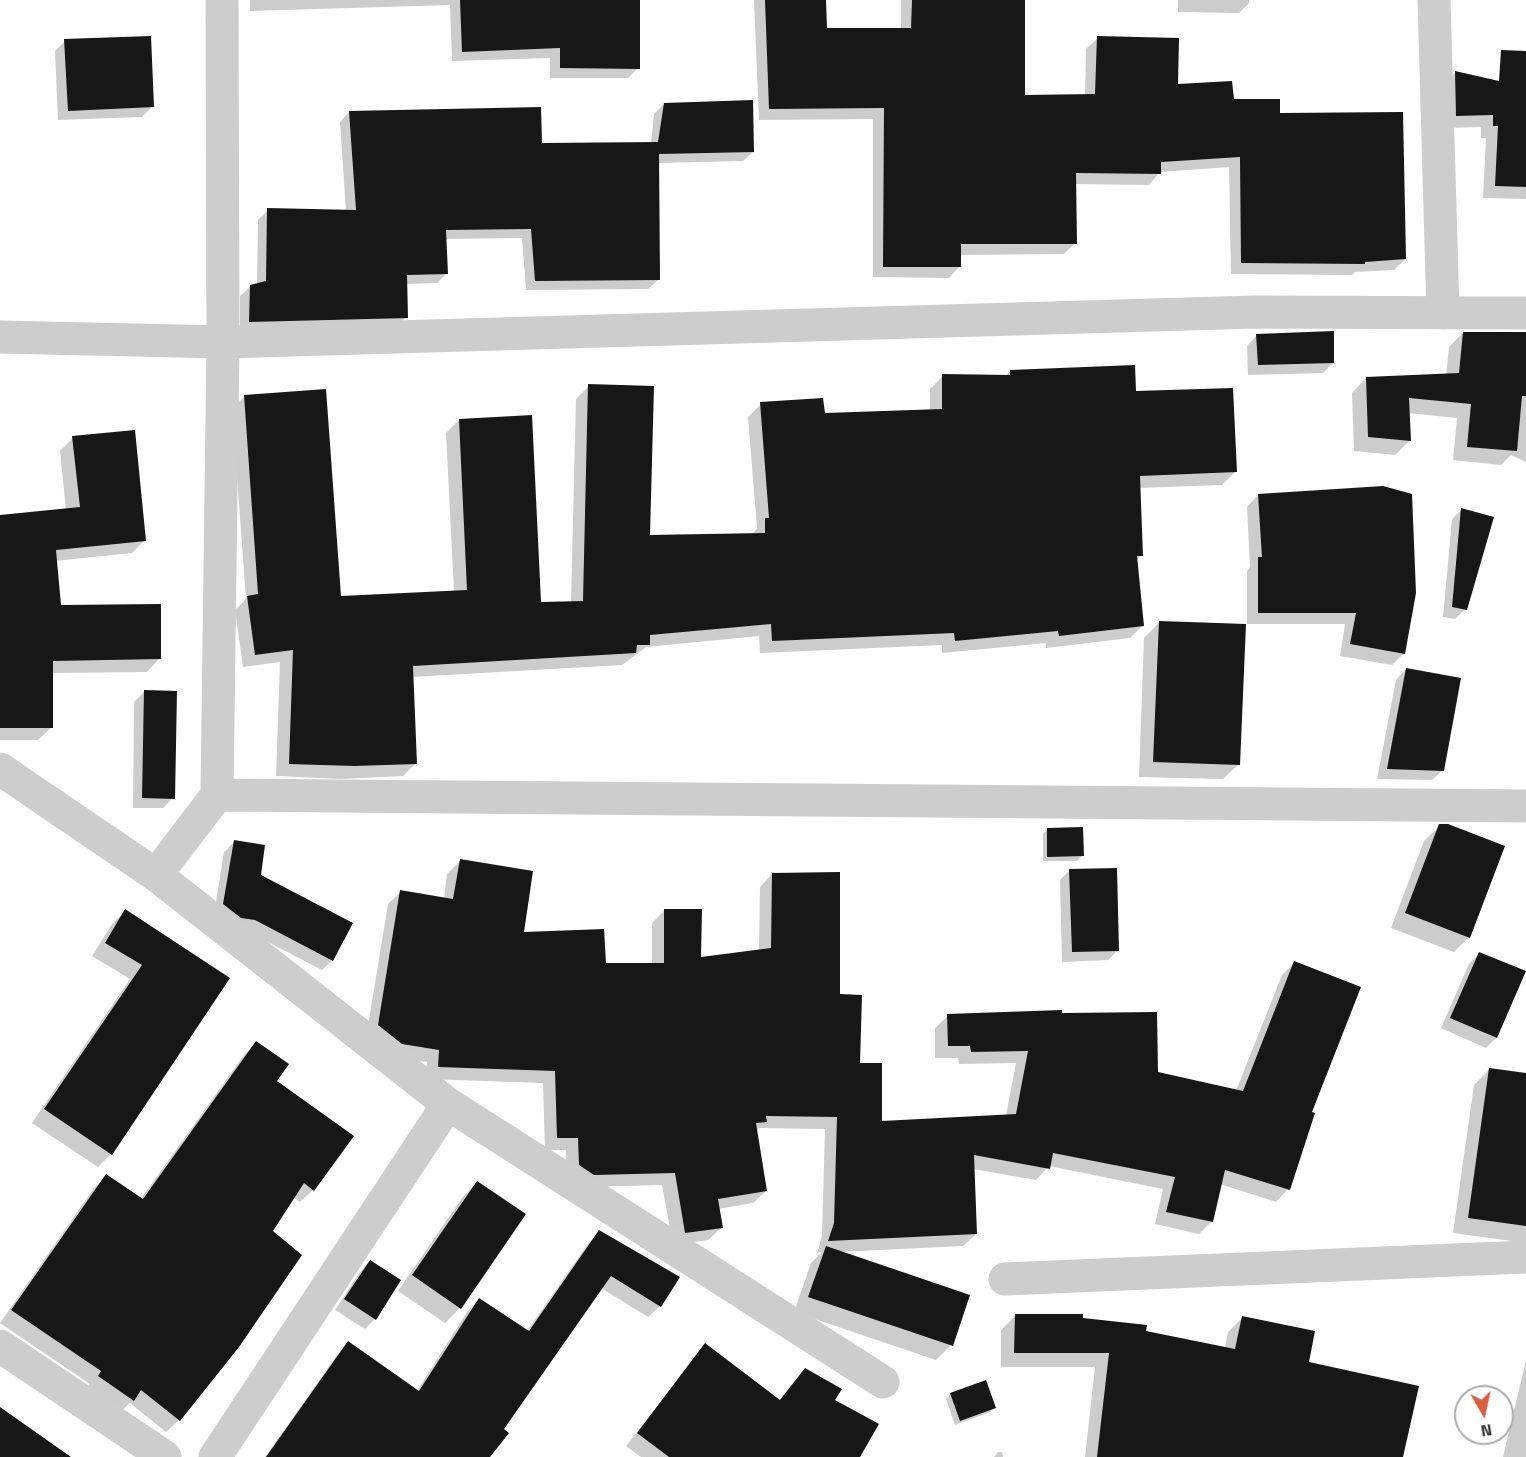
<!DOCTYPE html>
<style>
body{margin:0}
#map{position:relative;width:1526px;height:1457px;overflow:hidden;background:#fff;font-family:"Titillium Web",sans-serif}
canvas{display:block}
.north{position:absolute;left:1454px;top:1385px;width:60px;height:60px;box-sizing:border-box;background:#fff;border:2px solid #acacac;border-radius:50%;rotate:171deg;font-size:16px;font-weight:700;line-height:24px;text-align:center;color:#303030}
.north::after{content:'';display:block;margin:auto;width:21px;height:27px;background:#d76042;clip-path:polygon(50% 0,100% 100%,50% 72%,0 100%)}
</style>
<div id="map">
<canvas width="1526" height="1457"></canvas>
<div class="north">N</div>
</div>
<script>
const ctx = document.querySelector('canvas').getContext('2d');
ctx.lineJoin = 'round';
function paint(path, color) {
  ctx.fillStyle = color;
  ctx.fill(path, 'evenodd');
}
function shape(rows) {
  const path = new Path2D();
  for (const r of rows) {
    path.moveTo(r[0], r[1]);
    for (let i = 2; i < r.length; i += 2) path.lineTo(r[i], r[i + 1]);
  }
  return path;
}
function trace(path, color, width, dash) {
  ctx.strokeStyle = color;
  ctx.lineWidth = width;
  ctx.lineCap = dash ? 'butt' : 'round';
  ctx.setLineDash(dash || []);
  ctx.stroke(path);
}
const shadow = shape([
 [250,0,639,0,638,68,628,78,550,78,550,58,452,61,450,5,250,11],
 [754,0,825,0,825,30,901,30,901,0,1023,0,1024,96,1085,96,1086,49,1098,38,1176,86,1279,115,1405,259,1394,270,1355,272,1352,275,1231,274,1229,167,1160,172,1149,185,1075,184,1075,243,1064,254,960,255,960,266,949,278,873,277,873,119,759,120],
 [1178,0,1249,0,1249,3,1239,13,1178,12],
 [65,41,153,106,142,117,58,120,55,51],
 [1455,73,1491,83,1526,83,1526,199,1483,198,1486,138,1481,138,1481,127,1444,128,1443,85],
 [664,104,753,152,743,161,657,163,658,280,648,289,526,290,522,238,445,239,447,273,437,283,406,284,406,317,396,327,240,331,240,296,250,287,257,285,258,220,268,210,346,211,340,122,349,112,540,145,651,144,654,114],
 [1463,333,1526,333,1526,462,1511,455,1501,465,1453,460,1457,418,1408,413,1409,441,1395,455,1354,451,1352,393,1366,378,1446,375,1449,347],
 [1257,335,1333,363,1323,373,1248,375,1247,346],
 [1010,371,1135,393,1235,472,1222,485,1138,488,1141,555,1136,561,1143,625,1130,638,1046,648,1046,643,942,653,942,645,760,653,759,636,646,647,622,665,412,677,416,763,403,776,340,779,276,776,280,662,243,667,235,610,246,599,232,409,245,396,339,597,454,592,446,433,459,420,540,603,571,603,576,399,589,386,649,536,752,535,757,528,748,417,761,404,823,415,930,411,930,389,943,376,1006,376],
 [73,438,145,540,132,553,55,561,60,606,160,658,147,672,52,673,52,727,38,740,0,740,0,516,66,510,60,451],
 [1258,495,1404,653,1392,665,1340,656,1345,624,1247,624,1247,571,1250,567,1247,507],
 [1462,509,1465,609,1455,619,1443,617,1452,519],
 [1159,623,1239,764,1223,779,1139,777,1144,638],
 [1406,669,1443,770,1432,780,1377,779,1396,680],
 [144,692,173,798,163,808,133,808,134,702],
 [1440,826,1469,937,1454,952,1391,928,1424,841],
 [1047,830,1082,856,1077,861,1043,861,1043,834],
 [234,842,259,876,332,960,322,970,214,914,224,852],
 [460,861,522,933,604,965,652,964,652,923,665,910,700,959,759,951,760,887,772,874,839,996,858,1065,880,1123,1006,1116,1016,1063,959,1064,958,1058,935,1058,935,1028,948,1016,1060,1015,1157,1074,1236,1091,1282,975,1294,963,1310,1113,1288,1189,1276,1202,1220,1184,1211,1222,1199,1234,1155,1224,1163,1189,1049,1166,1036,1180,973,1169,976,1234,963,1246,838,1252,951,1345,936,1360,794,1312,811,1263,822,1252,817,1253,822,1236,825,1129,759,1128,756,1131,766,1191,753,1203,718,1209,721,1228,708,1240,673,1245,662,1185,581,1187,567,1178,566,1150,545,1150,543,1083,426,1079,427,1062,389,1056,366,1038,388,904,401,892,444,899,447,874],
 [1070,870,1118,950,1108,960,1062,962,1060,880],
 [125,911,228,978,111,1154,98,1167,32,1123,130,979,92,956,112,924],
 [1479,953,1496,1038,1486,1048,1441,1028,1469,964],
 [256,1043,275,1081,313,1190,300,1202,293,1197,271,1232,179,1420,166,1432,130,1403,120,1412,87,1388,90,1384,0,1323,94,1188,106,1176,140,1200,244,1055],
 [1489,1070,1526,1075,1526,1243,1453,1233,1474,1085],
 [477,1183,460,1308,445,1323,398,1291,462,1198],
 [600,1232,660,1306,648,1317,601,1288,502,1430,489,1457,265,1457,337,1355,349,1343,417,1391,467,1312,479,1300,527,1331,588,1244],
 [370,1262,375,1319,365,1329,335,1310,360,1272],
 [1015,1316,1081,1319,1225,1348,1228,1332,1243,1317,1307,1363,1402,1457,1085,1457,1095,1367,1001,1367,1001,1330],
 [706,1345,779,1400,805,1370,833,1400,858,1457,641,1457,626,1446],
 [1526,1360,1526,1457,1503,1457],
 [951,1394,994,1407,990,1412,955,1425,946,1399],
 [998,1452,1002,1452,1003,1457,994,1457]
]);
const building = shape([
 [460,0,640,0,640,69,560,68,560,48,462,52],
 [765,0,826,0,827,28,911,28,912,0,1025,0,1025,95,1095,94,1097,36,1179,38,1178,84,1232,81,1234,99,1280,99,1280,113,1403,112,1406,259,1365,262,1365,264,1241,263,1240,157,1161,162,1161,174,1076,173,1077,244,961,244,961,267,883,267,884,108,769,109],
 [151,36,154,107,68,111,64,39],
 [1501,50,1526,51,1526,187,1495,186,1498,126,1493,126,1493,115,1456,116,1455,71,1499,81],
 [753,100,754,152,659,154,660,280,535,281,531,229,446,230,448,274,407,275,408,318,249,322,250,285,266,281,267,208,356,210,349,111,541,107,542,143,658,142,664,103],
 [1334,331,1334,363,1258,365,1256,334],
 [1463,332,1526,332,1526,396,1522,396,1517,451,1467,447,1471,404,1409,398,1411,441,1368,437,1366,377,1459,373],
 [1135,365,1136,391,1233,388,1237,472,1140,476,1143,556,1137,556,1144,626,1059,636,1058,631,955,641,954,633,772,641,771,624,650,635,650,645,637,645,636,653,413,666,417,764,354,766,289,764,293,650,255,655,247,596,258,594,244,395,326,389,341,596,467,590,459,419,532,415,541,602,583,601,588,384,654,386,650,535,765,533,765,518,769,518,760,402,823,398,825,413,942,409,942,374,1010,375,1010,370],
 [135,430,146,541,56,550,61,605,161,604,161,659,53,661,53,728,0,728,0,515,80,507,72,436],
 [1383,486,1412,494,1416,593,1405,654,1350,644,1356,613,1258,613,1258,557,1262,557,1258,494],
 [1461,508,1494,517,1467,610,1452,607],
 [1159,621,1246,624,1240,765,1153,762],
 [1406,668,1461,678,1444,771,1387,769],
 [144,690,177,691,175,799,142,798],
 [1439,824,1448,824,1505,846,1470,938,1405,913],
 [1083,827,1084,856,1047,857,1047,828],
 [234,840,265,845,261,875,353,923,333,961,255,920,241,918,223,904],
 [460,859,533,871,524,932,604,929,606,963,664,963,664,909,702,909,701,957,771,948,772,873,840,872,840,994,862,995,860,1063,882,1063,882,1121,1016,1114,1028,1051,971,1052,970,1046,948,1046,947,1014,1062,1010,1062,1013,1157,1012,1158,1072,1243,1091,1294,961,1361,987,1312,1112,1315,1113,1290,1190,1225,1170,1213,1222,1166,1212,1175,1177,1053,1153,1050,1169,974,1155,977,1234,828,1241,834,1223,837,1117,766,1116,767,1122,756,1123,767,1191,718,1199,723,1228,685,1233,675,1173,594,1175,579,1165,578,1138,557,1138,555,1071,438,1067,439,1050,402,1044,378,1025,400,890,453,899],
 [1117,868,1119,951,1072,952,1069,869],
 [125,909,230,978,112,1155,44,1109,142,965,105,943],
 [1479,952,1526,971,1497,1038,1450,1018],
 [256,1041,289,1064,277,1081,354,1136,314,1191,304,1183,273,1231,302,1255,239,1347,180,1421,141,1390,134,1401,98,1376,101,1371,11,1310,106,1174,143,1199],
 [1489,1068,1526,1073,1526,1226,1468,1218],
 [477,1181,526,1214,461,1309,412,1275],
 [599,1230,680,1277,661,1307,611,1276,504,1429,509,1433,490,1457,266,1457,348,1341,419,1391,479,1298,529,1331],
 [826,1246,970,1295,953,1346,808,1297],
 [370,1260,401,1280,376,1320,344,1299],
 [1015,1314,1083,1314,1083,1318,1147,1325,1146,1331,1235,1349,1242,1316,1315,1331,1309,1362,1419,1386,1403,1457,1097,1457,1109,1353,1014,1353],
 [705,1343,780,1400,805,1368,842,1389,835,1400,879,1424,860,1457,669,1457,637,1433],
 [986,1380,996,1408,960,1421,950,1393],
 [0,1407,71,1457,0,1457]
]);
const street = shape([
 [1434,0,1443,313],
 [0,337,223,342,1256,312,1526,313],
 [0,769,156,875,448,1104,883,1382],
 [217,795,1526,806],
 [156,875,217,795,223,342,222,0],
 [1005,1279,1526,1257],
 [0,1346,165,1457],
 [215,1457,448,1104]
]);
paint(shadow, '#0003');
paint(building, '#171717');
trace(street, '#cdcdcd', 33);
</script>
